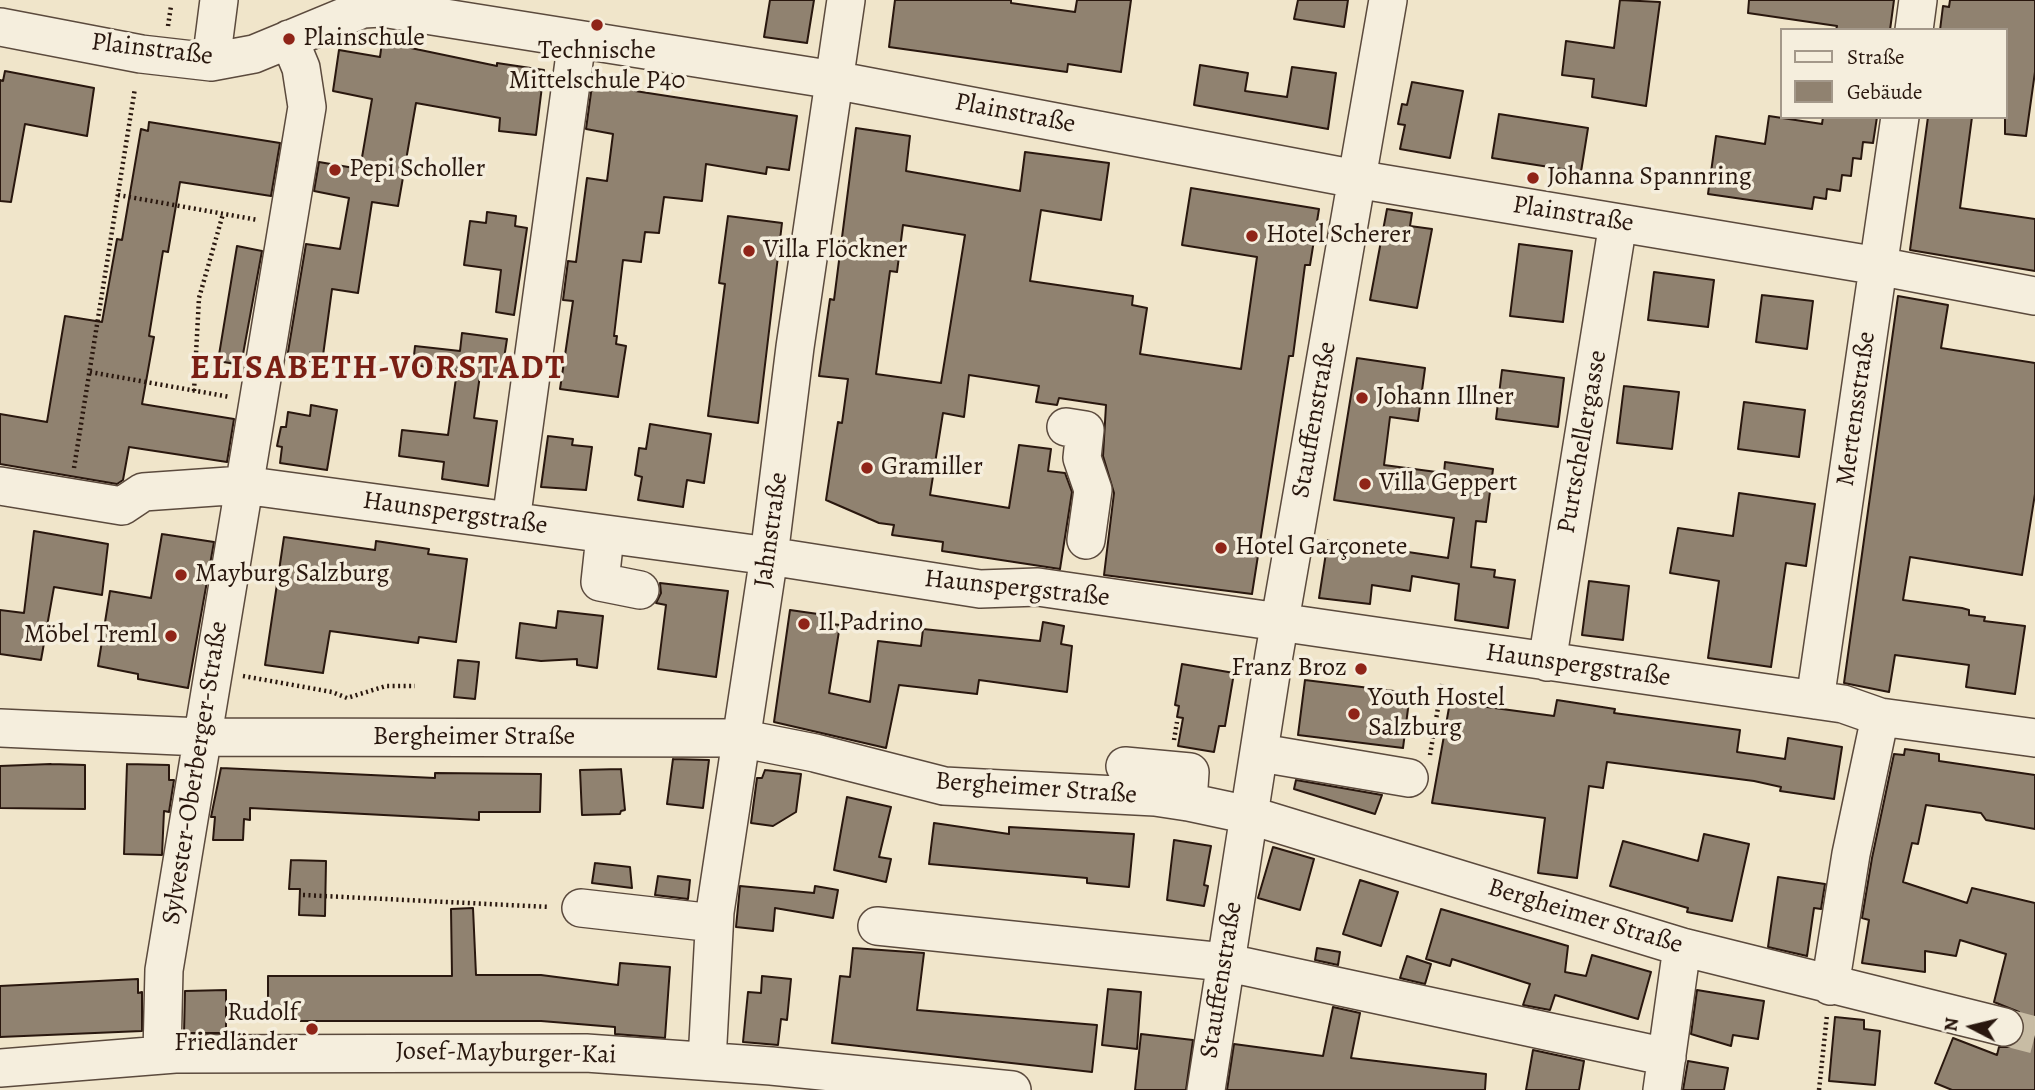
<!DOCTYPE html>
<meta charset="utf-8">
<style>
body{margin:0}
#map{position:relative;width:2035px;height:1090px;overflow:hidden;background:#f0e5ca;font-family:Alegreya,serif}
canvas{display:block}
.legend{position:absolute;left:1780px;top:28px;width:228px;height:91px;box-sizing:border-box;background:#f5eedd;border:2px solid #a3988a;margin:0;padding:9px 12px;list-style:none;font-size:21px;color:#29170e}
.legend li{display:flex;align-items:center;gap:14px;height:35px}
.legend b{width:35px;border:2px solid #a3988a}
.north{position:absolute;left:1937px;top:992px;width:70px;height:70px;-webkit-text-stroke:5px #f5eedd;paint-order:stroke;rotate:277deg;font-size:19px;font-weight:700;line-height:28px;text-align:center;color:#29170e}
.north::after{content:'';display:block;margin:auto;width:24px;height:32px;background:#29170e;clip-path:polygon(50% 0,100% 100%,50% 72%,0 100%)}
</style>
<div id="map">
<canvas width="2035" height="1090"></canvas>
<ul class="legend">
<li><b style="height:9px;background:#f5eedd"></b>Straße</li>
<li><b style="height:19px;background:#908270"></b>Gebäude</li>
</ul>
<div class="north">N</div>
</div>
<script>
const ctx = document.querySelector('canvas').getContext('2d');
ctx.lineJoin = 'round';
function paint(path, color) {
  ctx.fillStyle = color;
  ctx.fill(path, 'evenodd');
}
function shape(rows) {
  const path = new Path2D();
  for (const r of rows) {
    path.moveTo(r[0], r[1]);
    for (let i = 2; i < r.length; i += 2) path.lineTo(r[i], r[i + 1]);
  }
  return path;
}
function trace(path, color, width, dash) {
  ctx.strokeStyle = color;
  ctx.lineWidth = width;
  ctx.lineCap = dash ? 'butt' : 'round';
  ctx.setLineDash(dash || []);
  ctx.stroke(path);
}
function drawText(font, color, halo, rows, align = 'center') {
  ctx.font = font + ' Alegreya,serif';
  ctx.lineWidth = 7;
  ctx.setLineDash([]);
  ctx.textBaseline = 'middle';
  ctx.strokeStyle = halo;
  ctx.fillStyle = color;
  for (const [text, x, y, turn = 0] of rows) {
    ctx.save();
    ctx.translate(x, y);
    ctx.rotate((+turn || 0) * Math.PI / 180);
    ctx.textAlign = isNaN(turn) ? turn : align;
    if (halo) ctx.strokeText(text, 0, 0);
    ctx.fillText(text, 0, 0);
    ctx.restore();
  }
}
const building = shape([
 [770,0,814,0,807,43,764,37,770,0],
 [895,0,1011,0,1011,3,1075,12,1077,0,1131,0,1121,72,1068,64,1067,72,889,47,895,0],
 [1298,0,1348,0,1344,27,1294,19,1298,0],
 [1620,0,1660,2,1646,106,1592,97,1594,79,1562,75,1566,41,1614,48,1620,0],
 [1749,0,1894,0,1890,30,1836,30,1837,26,1748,13,1749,0],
 [1950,0,2035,0,2035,72,2026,136,2005,134,2005,30,1940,30,1943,6,1949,7,1950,0],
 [382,42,497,66,497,63,544,70,536,135,499,131,500,118,416,103,398,206,372,202,358,293,332,289,322,363,287,358,306,244,340,249,349,198,314,191,319,162,360,169,372,99,333,91,339,50,380,57,382,42],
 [1200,65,1248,73,1245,91,1287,97,1292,67,1336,73,1328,129,1194,105,1200,65],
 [5,71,94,88,87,136,25,124,11,202,0,201,0,80,3,81,5,71],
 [593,78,636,85,635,91,797,116,789,170,767,167,766,174,706,164,702,201,664,197,659,233,645,232,641,262,623,260,614,336,617,336,616,344,626,346,618,397,560,389,573,301,563,300,568,261,576,262,587,178,607,181,613,134,586,129,593,78],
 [1412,82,1463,91,1450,158,1400,149,1405,125,1398,124,1402,104,1407,105,1412,82],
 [1499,114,1588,128,1581,172,1492,158,1499,114],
 [1769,116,1822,124,1823,117,1877,117,1873,143,1863,142,1861,159,1853,158,1851,176,1842,175,1840,191,1827,189,1826,199,1814,197,1812,209,1708,194,1716,136,1765,144,1769,116],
 [1928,117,1972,117,1960,208,2035,219,2035,271,1910,250,1928,117],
 [149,122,280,143,271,196,180,182,168,252,163,251,149,336,154,337,142,404,234,419,227,462,129,447,123,480,117,484,0,464,0,414,47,422,65,316,102,322,117,239,122,240,141,129,148,131,149,122],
 [856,128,910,136,906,171,1020,191,1025,152,1109,163,1101,220,1041,210,1030,281,1133,296,1132,305,1147,308,1140,354,1241,369,1257,257,1182,245,1191,188,1319,209,1310,265,1305,265,1293,356,1289,356,1252,594,1104,575,1114,493,1103,456,1106,405,1059,398,1057,405,1036,402,1039,386,969,375,964,417,943,413,930,495,1009,508,1019,445,1051,449,1048,471,1065,473,1072,492,1060,569,942,551,943,542,892,535,894,525,879,523,826,500,838,422,842,423,848,379,819,376,830,299,834,300,856,128],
 [903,225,965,235,941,383,876,374,890,271,897,272,903,225],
 [1387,209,1412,213,1410,226,1432,229,1417,308,1370,300,1387,209],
 [487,212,516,216,515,226,527,228,514,315,496,312,501,270,464,265,470,221,486,223,487,212],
 [728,216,782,223,758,423,708,416,725,284,719,283,728,216],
 [1519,244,1572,251,1563,322,1510,316,1519,244],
 [237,246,262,251,241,365,218,361,237,246],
 [1654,272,1714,280,1708,327,1648,320,1654,272],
 [1762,295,1813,301,1807,349,1756,342,1762,295],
 [1898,296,1948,305,1941,348,2035,363,2035,494,2022,575,1910,557,1903,600,1962,608,1969,610,1969,615,1985,617,1984,621,2025,626,2015,694,1966,687,1969,665,1895,655,1889,692,1844,683,1898,296],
 [462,333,507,339,501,378,480,375,474,418,497,421,488,486,442,479,444,462,399,456,402,430,448,435,457,371,413,365,415,346,460,351,462,333],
 [1357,358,1425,368,1418,421,1390,417,1384,465,1444,473,1445,462,1493,469,1486,522,1476,521,1471,567,1495,570,1494,577,1515,580,1508,628,1455,620,1459,584,1412,576,1410,591,1372,585,1370,604,1319,598,1328,540,1448,558,1454,518,1334,500,1357,358],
 [1502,370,1564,378,1558,427,1496,419,1502,370],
 [1624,386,1679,392,1672,449,1617,443,1624,386],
 [1744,402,1805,410,1799,457,1738,449,1744,402],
 [311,405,337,410,327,470,280,463,282,447,277,446,281,427,286,427,288,412,310,416,311,405],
 [650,424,711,434,704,483,687,480,683,507,638,500,642,477,635,475,639,448,646,449,650,424],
 [548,436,573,439,572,445,592,447,586,490,541,487,548,436],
 [1739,493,1815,504,1806,566,1786,563,1771,667,1708,658,1719,581,1670,573,1678,528,1733,536,1739,493],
 [34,531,108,544,102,595,54,587,41,660,0,654,0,610,24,613,34,531],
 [162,534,214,542,188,688,138,679,138,674,98,666,110,591,151,598,162,534],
 [284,537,375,550,376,541,429,549,428,554,467,559,456,642,419,637,418,643,330,631,323,673,265,665,284,537],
 [1589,581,1629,586,1623,640,1582,635,1589,581],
 [660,583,728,591,716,677,658,669,666,605,656,603,661,593,660,583],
 [790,610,832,616,832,624,840,625,829,693,870,702,878,641,921,646,923,629,1040,641,1043,622,1064,626,1061,644,1072,646,1067,692,979,680,977,694,899,685,886,748,774,722,790,610],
 [558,611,603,616,597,668,577,665,577,659,541,661,516,658,520,623,556,628,558,611],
 [458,660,479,662,475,699,454,697,458,660],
 [1182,664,1234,673,1225,726,1219,726,1214,752,1178,746,1183,718,1177,717,1179,706,1175,705,1182,664],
 [1305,680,1410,693,1403,748,1298,735,1305,680],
 [1557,700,1615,709,1614,713,1740,730,1737,752,1785,759,1788,738,1842,747,1834,799,1780,791,1781,787,1754,781,1607,762,1603,788,1589,786,1577,878,1538,873,1545,818,1432,803,1450,702,1554,716,1557,700],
 [1905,749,1939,754,1939,761,2035,775,2035,829,1986,820,1981,813,1926,805,1918,844,1912,843,1903,882,1967,903,1972,888,2035,903,2035,1090,1952,1090,1935,1083,1953,1038,1997,1055,1999,1047,2010,1047,2019,1042,2024,1033,2024,1022,2019,1012,1994,1002,2006,954,1960,940,1956,956,1925,951,1925,972,1862,963,1869,920,1862,918,1872,858,1894,754,1904,755,1905,749],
 [673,759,709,760,703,808,667,804,673,759],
 [51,764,85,765,85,809,0,808,0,766,51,764],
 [127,764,169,765,169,780,174,780,169,812,164,811,162,855,124,854,127,764],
 [221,768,435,778,435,773,541,774,540,812,479,812,479,820,250,808,250,820,244,819,243,840,213,840,215,817,211,817,221,768],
 [621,769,625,810,621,811,620,814,582,815,580,770,621,769],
 [765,770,801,774,796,812,773,826,751,823,757,778,762,778,765,770],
 [1296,780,1382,795,1375,814,1294,789,1296,780],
 [847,797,891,807,879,857,891,859,886,882,834,870,847,797],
 [934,823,1009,834,1009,827,1134,834,1129,887,1087,883,1087,878,929,864,934,823],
 [1704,834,1749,844,1732,921,1687,912,1688,908,1610,886,1623,841,1698,861,1704,834],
 [1174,840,1211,846,1204,885,1208,886,1204,906,1167,900,1174,840],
 [1273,847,1314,859,1300,910,1258,898,1273,847],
 [291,860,326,861,325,916,299,915,300,889,289,889,291,860],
 [595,863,630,867,632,888,592,883,595,863],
 [658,876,690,880,688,899,655,895,658,876],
 [1778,877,1825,884,1821,909,1814,908,1807,956,1768,947,1778,877],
 [1360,880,1398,892,1381,946,1343,934,1360,880],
 [740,886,814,893,815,886,838,890,833,918,775,908,773,931,736,927,740,886],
 [473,908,476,975,541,975,618,985,620,963,670,967,665,1038,615,1034,615,1027,541,1021,268,1021,268,976,452,976,451,909,473,908],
 [1441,909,1568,946,1565,972,1586,976,1592,955,1651,972,1638,1019,1555,995,1550,1010,1523,1005,1530,984,1452,959,1450,966,1426,959,1441,909],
 [853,948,924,953,917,1010,1097,1025,1092,1072,832,1043,840,976,850,977,853,948],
 [1317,948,1340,952,1338,965,1315,960,1317,948],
 [1407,956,1431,964,1425,984,1400,978,1407,956],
 [762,976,791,979,787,1020,781,1019,778,1045,743,1042,748,992,761,993,762,976],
 [138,979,138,993,142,992,142,1031,0,1037,0,986,138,979],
 [1108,989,1141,992,1137,1049,1102,1045,1108,989],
 [226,990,226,1033,184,1033,185,991,226,990],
 [1697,990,1764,1001,1758,1039,1733,1035,1731,1046,1691,1034,1697,990],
 [1333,1007,1360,1013,1351,1058,1486,1074,1485,1090,1227,1090,1234,1044,1323,1056,1333,1007],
 [1835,1017,1864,1020,1864,1029,1880,1031,1875,1085,1829,1081,1835,1017],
 [1141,1034,1193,1040,1186,1090,1135,1090,1141,1034],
 [1533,1050,1584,1061,1579,1090,1526,1090,1533,1050],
 [1688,1061,1728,1068,1724,1090,1683,1090,1688,1061]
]);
const minorTunnel = shape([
 [2004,1027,2035,1035]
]);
const path = shape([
 [168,26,171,6],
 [118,195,258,220],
 [90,372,230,397],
 [194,391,199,298,223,214],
 [74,468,135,88],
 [243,676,332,692,347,698,386,686,415,686],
 [1174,740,1177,722],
 [1430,755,1442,684],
 [303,895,550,907],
 [1819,1090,1827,1015]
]);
const minor = shape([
 [0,27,141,54,211,62,254,54,363,9,382,8,834,80,1356,179,1878,266,2035,296],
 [1914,30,1918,0],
 [211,62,219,0],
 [1066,427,1085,430,1082,458,1093,490,1086,540],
 [0,486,122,506,143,492,243,485,769,556,980,589,1038,587,1843,704,1880,717,2035,738],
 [511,521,577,40],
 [605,536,600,582,640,590],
 [1547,662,1618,223],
 [1815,700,1900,117],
 [0,728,201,737,739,738,815,753,944,786,1155,797,1188,802,1249,815,1682,947,2004,1027],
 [1261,753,1409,778],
 [1125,766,1190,772,1188,802],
 [581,908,714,923],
 [877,926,1224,962,1667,1057],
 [1830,986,1851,854,1880,717],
 [162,1054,164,970,307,107,301,68,289,39],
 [707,1061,715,912,769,556,795,347,846,0],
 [0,1068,175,1054,586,1053,771,1066,1012,1090],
 [1206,1090,1274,655,1388,0],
 [1662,1090,1682,947]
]);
const markers = [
 [597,25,7,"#8f2418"],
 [289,39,7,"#8f2418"],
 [335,170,7,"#8f2418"],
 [1533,178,7,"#8f2418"],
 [1252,236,7,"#8f2418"],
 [749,251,7,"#8f2418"],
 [1362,398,7,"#8f2418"],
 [867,468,7,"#8f2418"],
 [1365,484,7,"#8f2418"],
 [1221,548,7,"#8f2418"],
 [181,575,7,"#8f2418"],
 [804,624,7,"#8f2418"],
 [171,636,7,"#8f2418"],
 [1361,669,7,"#8f2418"],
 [1354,714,7,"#8f2418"],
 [312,1029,7,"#8f2418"]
];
const poiNames = [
 ["Plainschule",303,39],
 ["Technische",597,52,"center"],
 ["Mittelschule P40",597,82,"center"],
 ["Pepi Scholler",349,170],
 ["Johanna Spannring",1547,178],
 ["Hotel Scherer",1266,236],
 ["Villa Flöckner",763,251],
 ["Johann Illner",1376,398],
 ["Gramiller",881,468],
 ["Villa Geppert",1379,484],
 ["Hotel Garçonete",1235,548],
 ["Mayburg Salzburg",195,575],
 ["Il Padrino",818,624],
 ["Möbel Treml",157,636,"right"],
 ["Franz Broz",1347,669,"right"],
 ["Youth Hostel",1368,699],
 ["Salzburg",1368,729],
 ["Rudolf",298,1014,"right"],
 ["Friedländer",298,1044,"right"]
];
const streetNames = [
 ["Plainstraße",152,50,7],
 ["Plainstraße",1015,114,11],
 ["Plainstraße",1573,215,9],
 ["Mertensstraße",1857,409,-82],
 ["Stauffenstraße",1315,420,-80],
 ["Purtschellergasse",1583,442,-80],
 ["Haunspergstraße",455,514,8],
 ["Jahnstraße",772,530,-82],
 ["Haunspergstraße",1017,589,6],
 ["Haunspergstraße",1578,666,8],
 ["Bergheimer Straße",474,738],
 ["Sylvester-Oberberger-Straße",196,773,-81],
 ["Bergheimer Straße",1036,789,4],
 ["Bergheimer Straße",1585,917,17],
 ["Stauffenstraße",1222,980,-81],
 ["Josef-Mayburger-Kai",506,1054,1]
];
const districtNames = [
 ["ELISABETH-VORSTADT",378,370]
];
paint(building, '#908270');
trace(building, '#29170e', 2);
trace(minorTunnel, '#c8bca4', 37, [37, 18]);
trace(minor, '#5b4a3d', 40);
trace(path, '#29170e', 4.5, [2, 3.5]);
trace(minor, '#f5eedd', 37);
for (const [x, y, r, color] of markers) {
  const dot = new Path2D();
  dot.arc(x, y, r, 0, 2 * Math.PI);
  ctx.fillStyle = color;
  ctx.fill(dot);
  trace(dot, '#f5eedd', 2.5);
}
drawText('26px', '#29170e', '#f5eedd', poiNames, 'left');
drawText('26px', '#29170e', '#f5eedd', streetNames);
ctx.letterSpacing = '2px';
drawText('bold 33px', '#7a1f14', '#f5eedd', districtNames);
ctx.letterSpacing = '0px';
</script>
